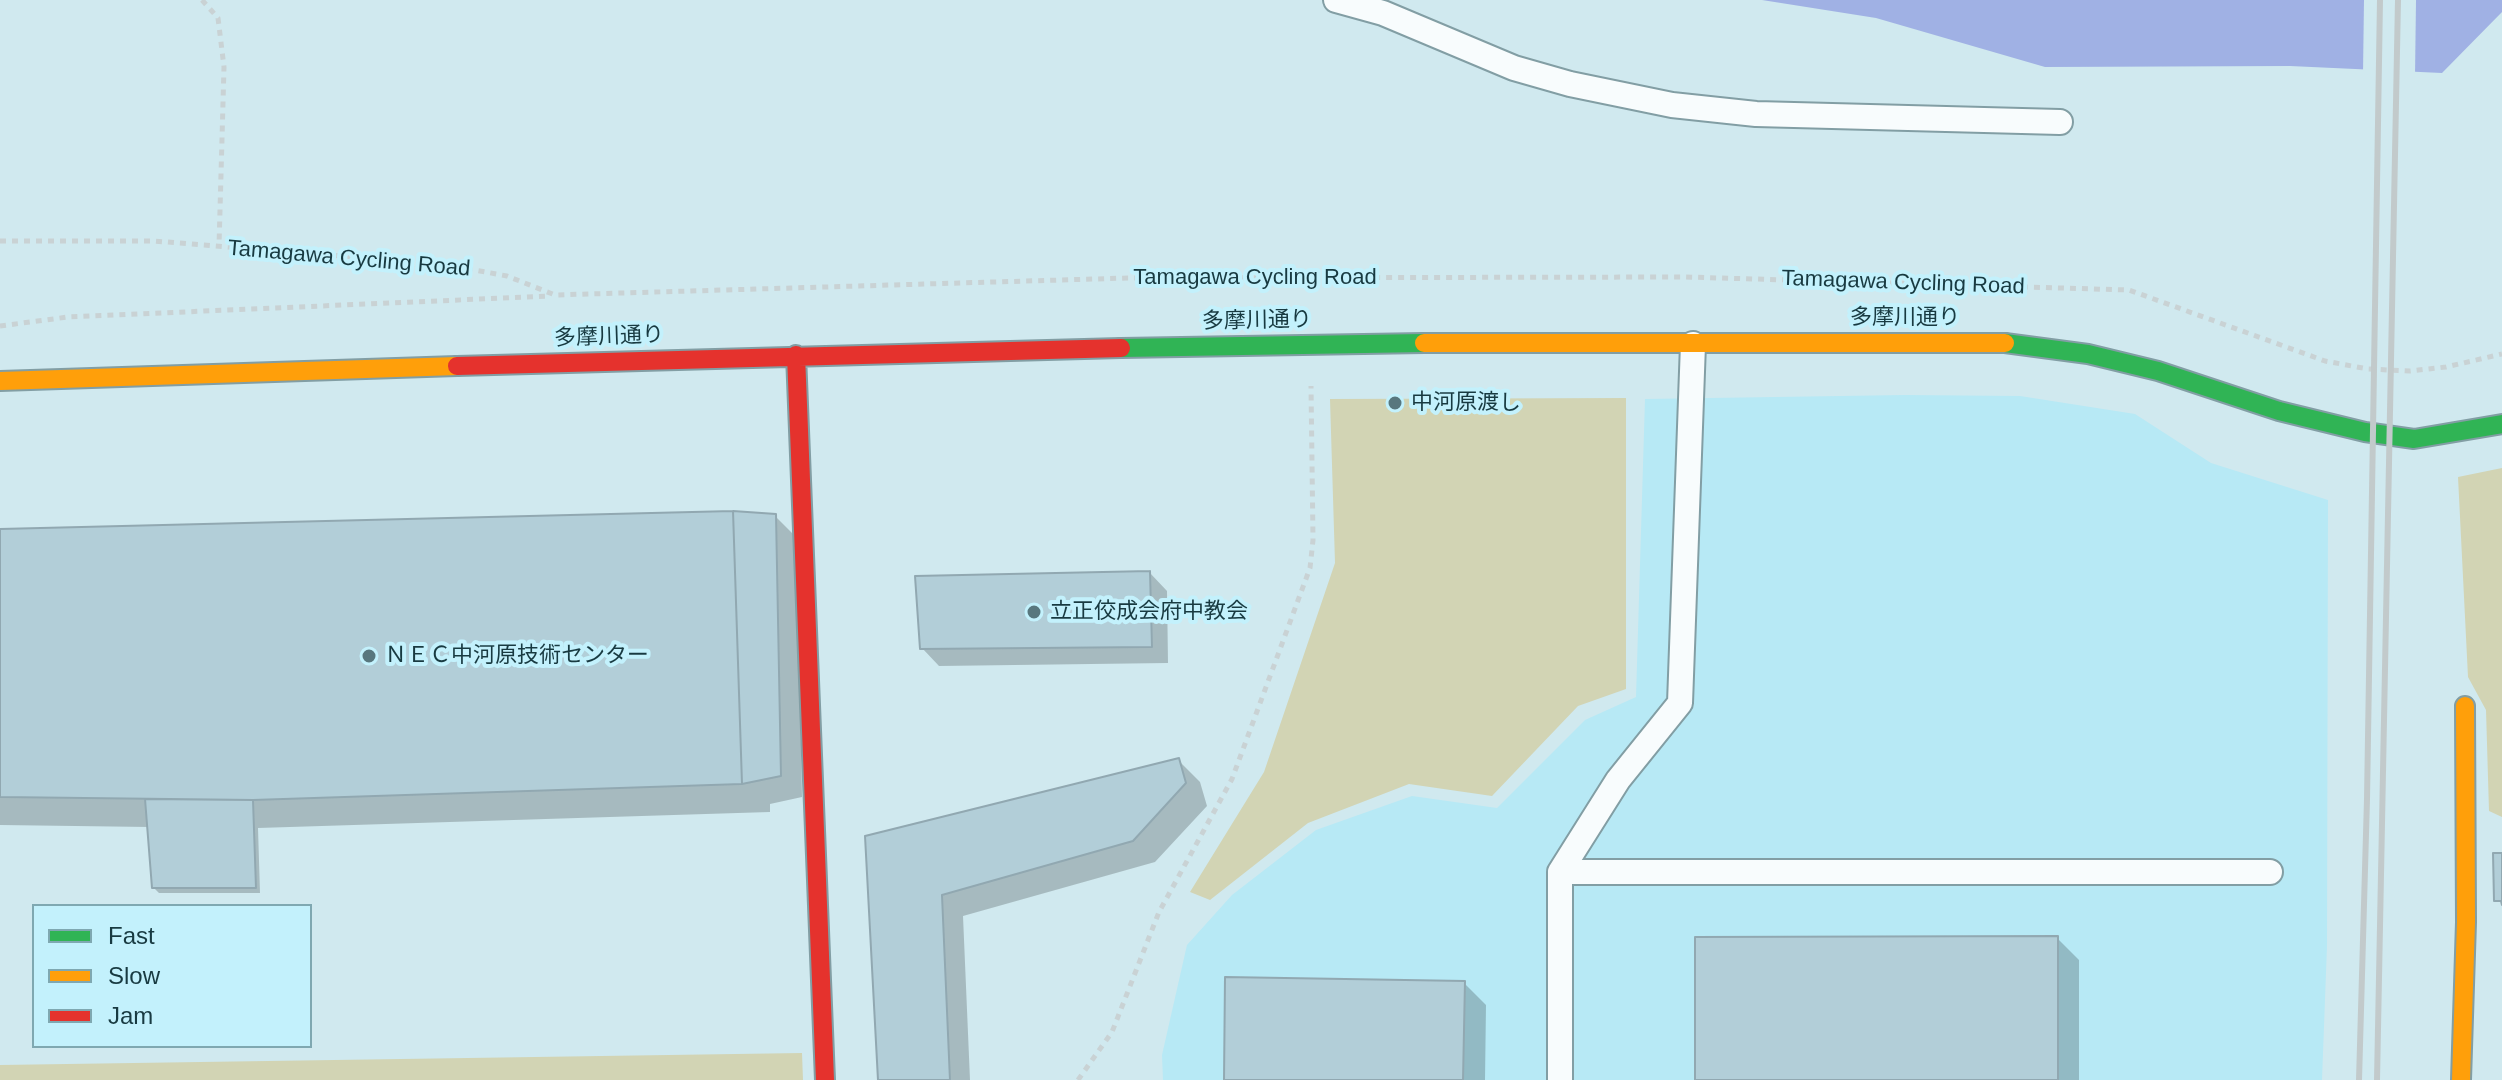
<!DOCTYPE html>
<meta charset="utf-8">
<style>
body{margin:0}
#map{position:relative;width:2502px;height:1080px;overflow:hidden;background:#d0e9ef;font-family:Arial,sans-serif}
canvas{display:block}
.legend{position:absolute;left:32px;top:904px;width:280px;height:144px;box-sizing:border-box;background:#c3f1fc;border:2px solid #7fa8b1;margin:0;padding:10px 14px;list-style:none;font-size:24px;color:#183a41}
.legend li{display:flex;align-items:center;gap:16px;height:40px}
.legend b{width:40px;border:2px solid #7fa8b1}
</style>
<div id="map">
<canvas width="2502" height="1080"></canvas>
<ul class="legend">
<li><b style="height:10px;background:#30b455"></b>Fast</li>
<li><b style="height:10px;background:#ff9f0a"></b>Slow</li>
<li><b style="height:10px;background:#e5322d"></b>Jam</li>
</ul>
</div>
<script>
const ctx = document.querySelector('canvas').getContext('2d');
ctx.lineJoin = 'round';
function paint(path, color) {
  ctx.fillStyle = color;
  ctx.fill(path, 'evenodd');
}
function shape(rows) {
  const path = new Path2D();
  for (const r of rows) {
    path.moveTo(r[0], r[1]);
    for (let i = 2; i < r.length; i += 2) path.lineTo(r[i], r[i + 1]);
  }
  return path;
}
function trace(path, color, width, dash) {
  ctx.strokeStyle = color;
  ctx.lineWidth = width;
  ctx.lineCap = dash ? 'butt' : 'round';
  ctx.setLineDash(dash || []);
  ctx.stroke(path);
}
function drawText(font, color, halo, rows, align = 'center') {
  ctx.font = font + ' Arial,"Noto Sans JP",sans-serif';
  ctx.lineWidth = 8;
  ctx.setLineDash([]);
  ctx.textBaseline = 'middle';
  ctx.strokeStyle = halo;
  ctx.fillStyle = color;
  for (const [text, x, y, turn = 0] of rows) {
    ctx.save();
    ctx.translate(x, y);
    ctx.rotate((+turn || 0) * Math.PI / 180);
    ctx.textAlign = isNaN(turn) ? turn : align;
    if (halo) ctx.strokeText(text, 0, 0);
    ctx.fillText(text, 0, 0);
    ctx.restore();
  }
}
const built = shape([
 [1905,395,2020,396,2135,414,2211,463,2328,500,2327,946,2322,1080,1163,1080,1162,1055,1187,945,1232,895,1316,830,1412,796,1497,808,1585,720,1636,697,1645,399]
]);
const green = shape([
 [1626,398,1626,689,1578,706,1492,796,1409,784,1308,823,1210,900,1190,892,1264,772,1335,563,1330,399],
 [2502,468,2502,817,2489,811,2486,710,2468,677,2458,477],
 [802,1053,803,1080,0,1080,0,1065]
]);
const water = shape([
 [1762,0,2502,0,2502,12,2442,73,2290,66,2045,67,1876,18]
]);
const pier = shape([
 [2364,0,2416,0,2415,76,2363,74]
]);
const shadow = shape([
 [775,516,797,538,802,797,770,804,770,812,258,828,260,893,159,893,153,887,149,827,0,825,0,531],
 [1150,573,1167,591,1168,663,939,666,922,648],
 [1178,760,1200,782,1207,806,1155,862,963,916,970,1080,880,1080,867,838],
 [2057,938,2079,960,2079,1080,1697,1080],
 [1464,983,1486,1005,1485,1080,1226,1080]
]);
const building = shape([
 [733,511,742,784,253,800,0,797,0,529,733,511],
 [733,511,776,514,781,776,742,784,733,511],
 [1150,571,1152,647,920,649,915,576,1150,571],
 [1179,758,1186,783,1133,841,942,895,950,1080,878,1080,865,836,1179,758],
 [145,799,253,800,256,888,152,888,145,799],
 [2493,853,2502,853,2502,905,2501,901,2494,901,2493,853],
 [2058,936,2058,1080,1695,1080,1695,937,2058,936],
 [1225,977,1465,981,1463,1080,1224,1080,1225,977]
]);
const path = shape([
 [202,0,218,18,224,67,219,246],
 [0,241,154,241,442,264,507,276,555,295,1128,278,1686,277,2129,290,2325,361,2368,369,2410,371,2446,367,2502,354],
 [0,326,68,317,550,296],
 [1078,1080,1112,1032,1159,912,1232,779,1310,568,1313,540,1311,386]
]);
const lane = shape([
 [1336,0,1383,13,1514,68,1570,84,1672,105,1756,114,2060,122],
 [1560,872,2270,872],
 [1560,1080,1560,872,1618,780,1680,703,1693,344]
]);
const fast = shape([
 [2005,343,2088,354,2158,371,2279,411,2365,432,2414,439,2502,424],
 [1121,348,1424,343]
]);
const slow = shape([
 [1424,343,2005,343],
 [0,381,457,366],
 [2461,1080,2466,922,2465,706]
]);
const jam = shape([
 [796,355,825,1080],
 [457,366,1121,348]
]);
const rail = shape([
 [2359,1080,2367,799,2380,0],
 [2377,1080,2398,0]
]);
const markers = [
 [1395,403,8,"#58777e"],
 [1034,612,8,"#58777e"],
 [369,656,8,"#58777e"]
];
const streetNames = [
 ["Tamagawa Cycling Road",349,259,5],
 ["Tamagawa Cycling Road",1255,278],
 ["Tamagawa Cycling Road",1903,283,2],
 ["多摩川通り",1905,318],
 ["多摩川通り",1257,321,-1],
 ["多摩川通り",609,337,-2]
];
const poiNames = [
 ["中河原渡し",1411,403],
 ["立正佼成会府中教会",1050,612],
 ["ＮＥＣ中河原技術センター",385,656]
];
paint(built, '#b7e9f5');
paint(green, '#d2d4b4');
paint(water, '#a0b1e4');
paint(pier, '#d0e9ef');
paint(shadow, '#0003');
paint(building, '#b2ced8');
trace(building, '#91a8b1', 2);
trace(lane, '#829ea4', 28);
trace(fast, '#829ea4', 22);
trace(slow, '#829ea4', 22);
trace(jam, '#829ea4', 22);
trace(path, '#c9d2d4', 5, [6, 6]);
trace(lane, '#f8fcfd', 24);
trace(fast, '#30b455', 18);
trace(slow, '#ff9f0a', 18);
trace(jam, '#e5322d', 18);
trace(rail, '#c2cacb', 6);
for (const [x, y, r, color] of markers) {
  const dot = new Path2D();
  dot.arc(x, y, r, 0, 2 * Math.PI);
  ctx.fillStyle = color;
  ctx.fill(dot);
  trace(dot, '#c3f1fc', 3);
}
drawText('22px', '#183a41', '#c3f1fc', streetNames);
drawText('22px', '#183a41', '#c3f1fc', poiNames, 'left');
</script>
